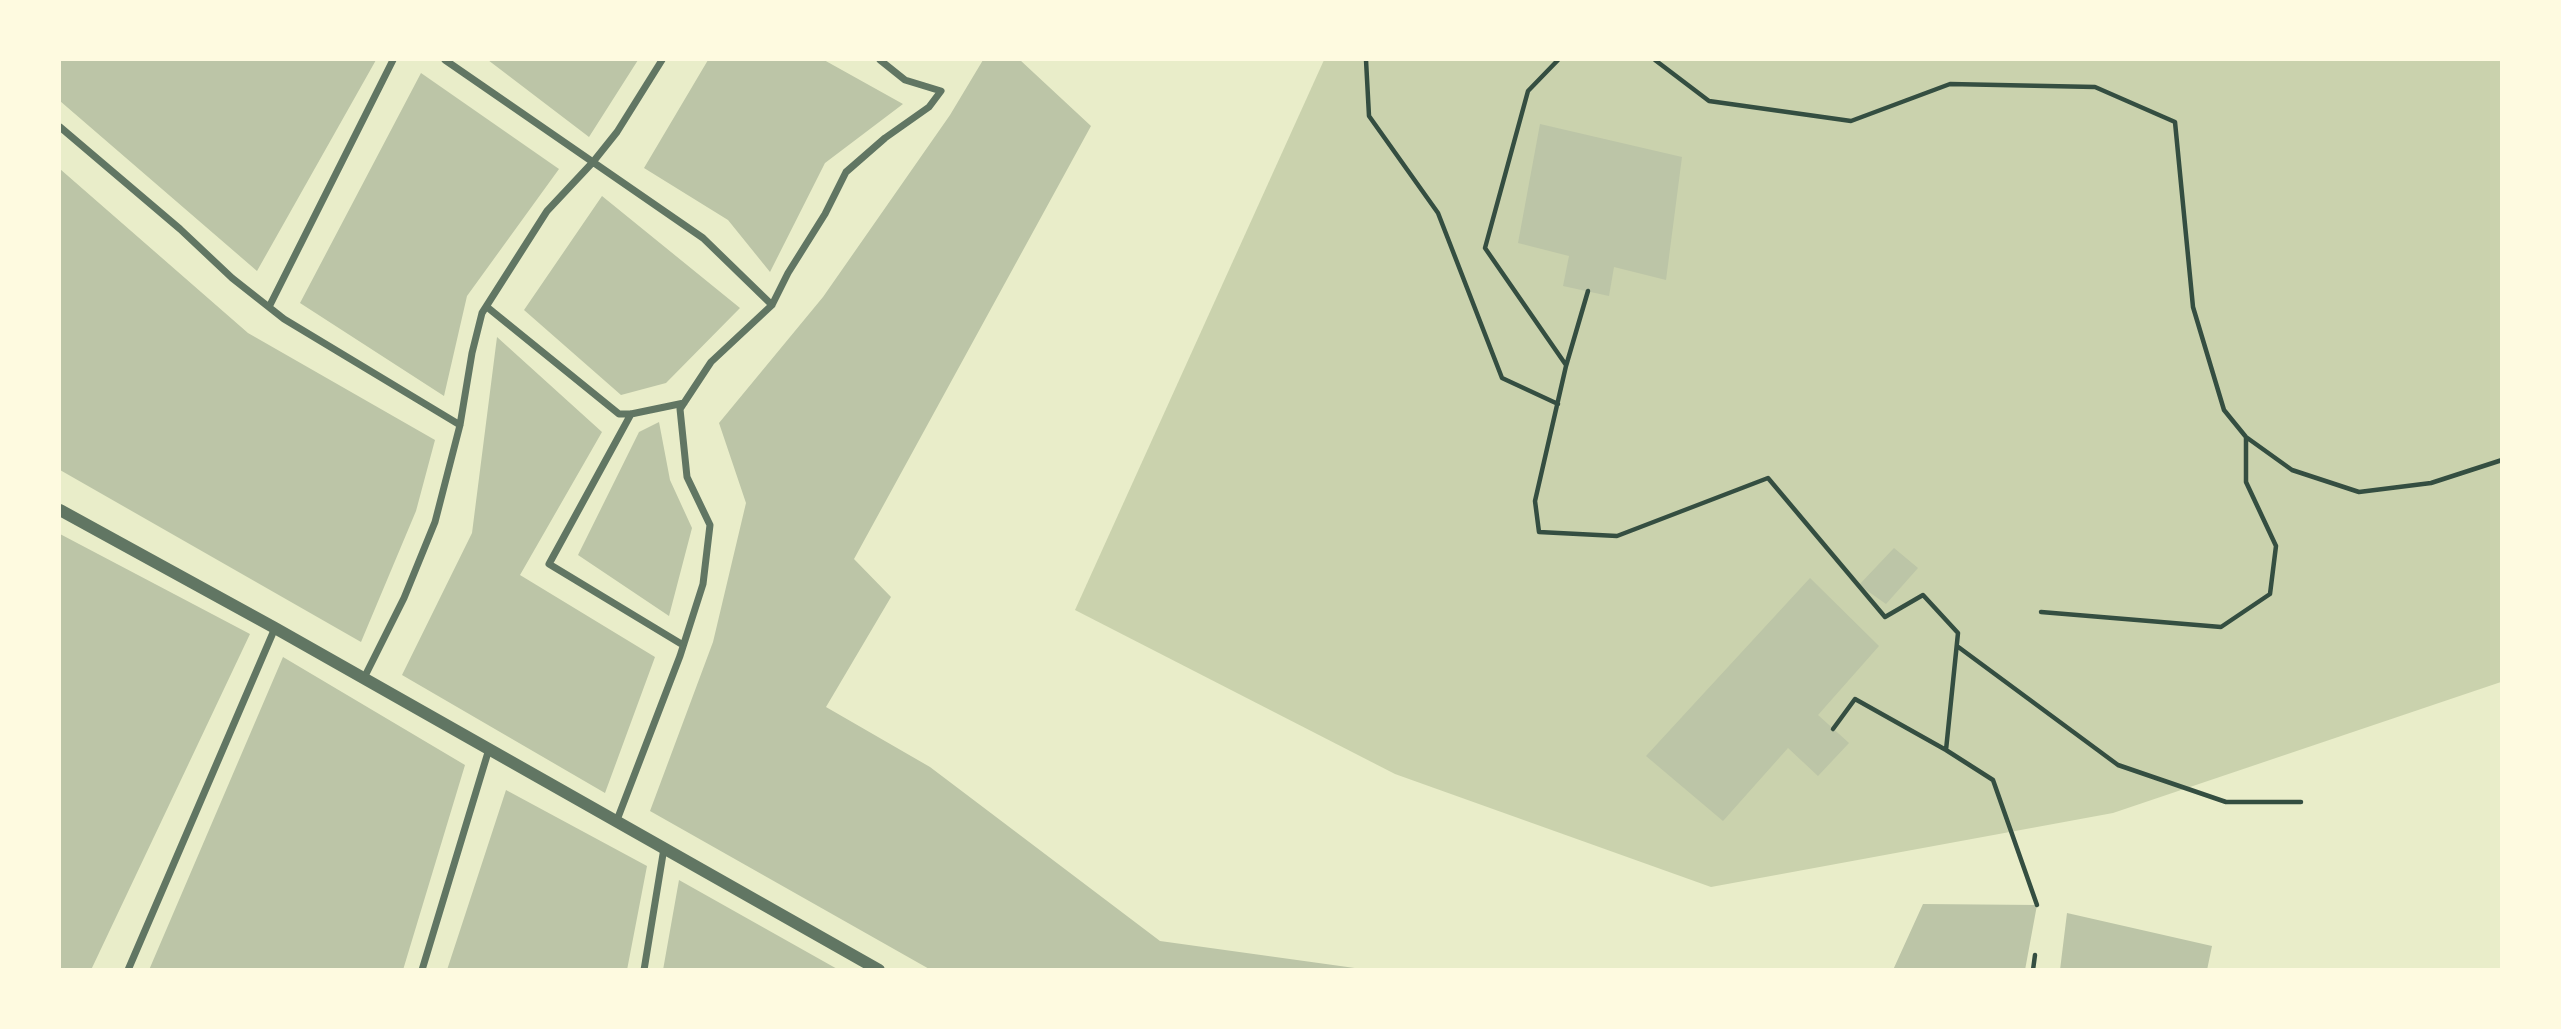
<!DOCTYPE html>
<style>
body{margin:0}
#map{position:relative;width:2561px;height:1029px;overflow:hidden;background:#e9edc9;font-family:"Alegreya Sans",sans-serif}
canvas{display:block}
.frame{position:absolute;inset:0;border:61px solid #fefae0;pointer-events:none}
</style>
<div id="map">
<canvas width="2561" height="1029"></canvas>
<div class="frame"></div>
</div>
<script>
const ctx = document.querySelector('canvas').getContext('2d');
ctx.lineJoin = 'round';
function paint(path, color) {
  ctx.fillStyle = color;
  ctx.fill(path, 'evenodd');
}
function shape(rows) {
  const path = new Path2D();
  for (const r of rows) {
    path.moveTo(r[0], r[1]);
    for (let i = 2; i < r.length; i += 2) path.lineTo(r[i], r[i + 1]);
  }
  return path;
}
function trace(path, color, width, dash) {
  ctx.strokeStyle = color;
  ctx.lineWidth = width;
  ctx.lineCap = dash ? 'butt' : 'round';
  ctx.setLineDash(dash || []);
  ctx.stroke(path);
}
const green = shape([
 [1324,60,2501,60,2501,682,2113,813,1711,887,1395,774,1075,610]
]);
const building = shape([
 [60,60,376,60,257,271,60,101],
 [488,60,638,60,589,137],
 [708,60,824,60,903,104,825,163,770,272,728,220,644,168],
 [983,60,1020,60,1091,126,854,559,891,597,826,707,930,767,1160,941,1369,970,931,970,650,811,713,642,746,503,719,423,823,297,950,115],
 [421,73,559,169,467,296,444,396,300,303],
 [1540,124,1682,157,1666,280,1614,267,1609,296,1563,286,1569,256,1518,243],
 [60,169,248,333,435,440,416,511,361,642,60,470],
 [602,196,740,308,666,383,621,395,524,310],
 [497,337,602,432,520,575,655,657,605,793,402,675,472,533],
 [659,422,670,480,692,528,669,616,578,555,639,432],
 [60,534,250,634,91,970,60,970],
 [1894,548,1918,568,1886,604,1859,585],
 [1810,578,1879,646,1818,715,1849,743,1818,776,1788,748,1723,821,1646,756],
 [283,657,465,765,403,970,149,970],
 [506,790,647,866,627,970,447,970],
 [679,880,839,970,663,970],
 [1923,904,2037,905,2025,970,1893,970],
 [2067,913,2212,946,2207,970,2060,970]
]);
const path = shape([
 [1366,60,1369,116,1438,213,1502,378,1558,404],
 [1558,60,1528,91,1485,248,1566,365],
 [1655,60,1709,101,1851,121,1950,84,2095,87,2175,122,2193,307,2224,410,2246,437,2292,470,2359,492,2431,483,2502,460],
 [1588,291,1566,366,1535,501,1539,532,1617,536,1768,478,1885,617,1923,595,1958,633,1946,750,1993,780,2037,905],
 [2041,612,2221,627,2270,594,2276,546,2246,482,2246,438],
 [1957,646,2118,765,2226,802,2301,802],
 [1833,729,1855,699,1946,750],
 [2033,970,2035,955]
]);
const minor = shape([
 [445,60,703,238,772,305],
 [60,127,180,229,232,278,284,319,460,425],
 [269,307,393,60],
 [487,307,619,414,631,414,684,403],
 [631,414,549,564,683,645],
 [364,678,404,598,435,522,460,425,472,353,482,313,547,211,593,162,617,132,662,60],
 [617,820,680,656,703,584,710,525,687,477,680,409,711,362,772,305,788,273,825,214,846,172,885,138,929,107,941,91,905,80,880,60],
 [128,970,275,628],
 [422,970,489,749],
 [644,970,664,848]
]);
const tertiary = shape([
 [60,510,275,628,879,970]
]);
paint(green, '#cad2ad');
paint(building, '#bcc5a7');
trace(path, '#344e41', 4.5);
trace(minor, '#617663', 7);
trace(tertiary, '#617663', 12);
</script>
